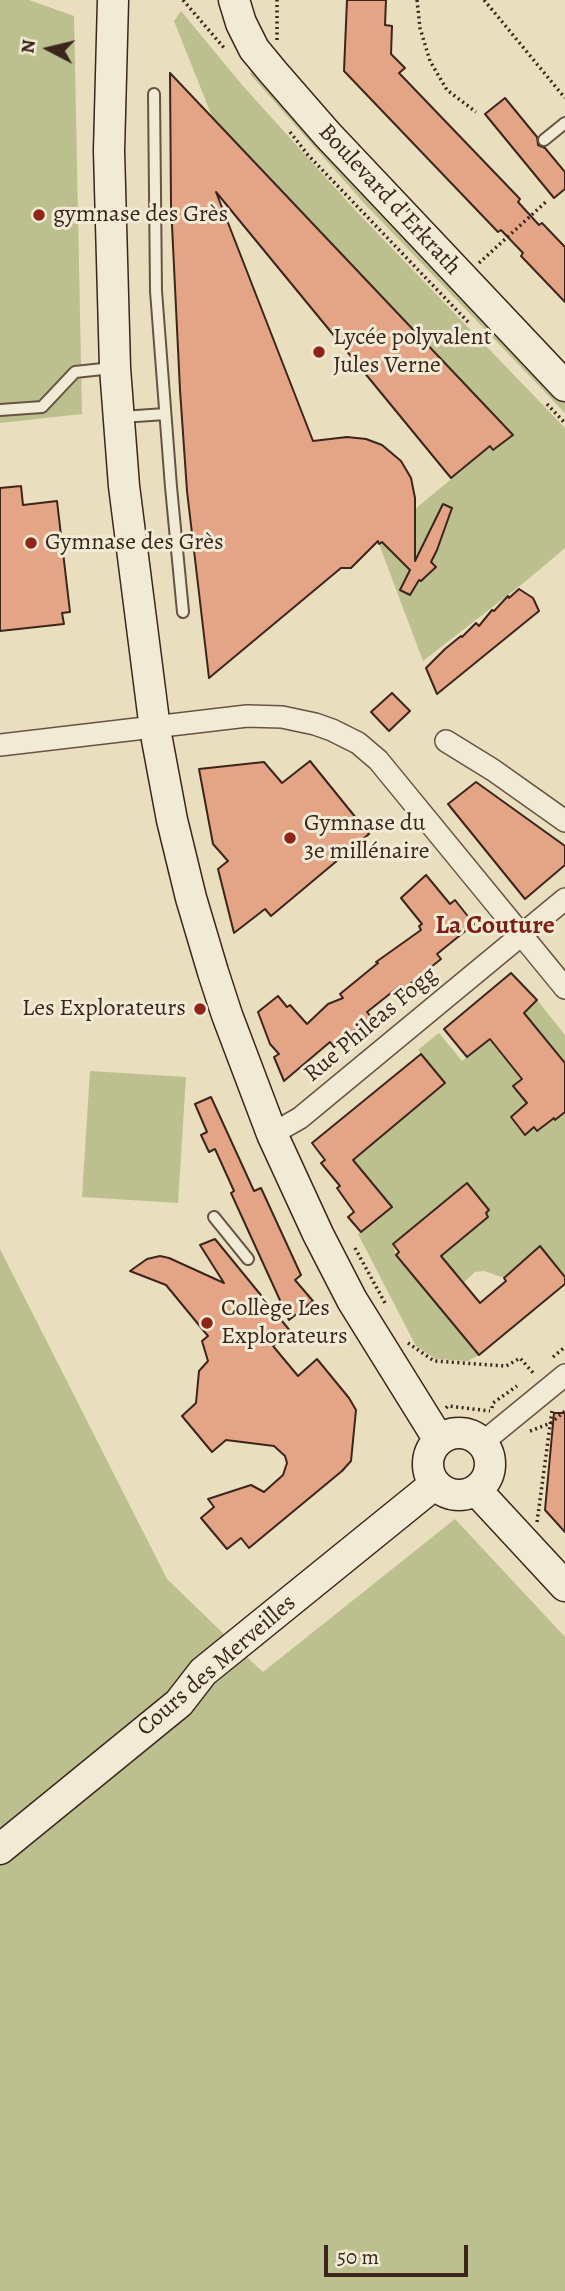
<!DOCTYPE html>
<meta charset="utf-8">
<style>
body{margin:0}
#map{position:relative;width:565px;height:2291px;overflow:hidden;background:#e9debe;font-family:Alegreya,serif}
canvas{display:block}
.north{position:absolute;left:14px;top:14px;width:70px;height:70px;-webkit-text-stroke:5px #f1ead5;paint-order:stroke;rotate:277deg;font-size:19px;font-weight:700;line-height:28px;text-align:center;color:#3c251c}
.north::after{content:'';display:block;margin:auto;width:24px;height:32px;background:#3c251c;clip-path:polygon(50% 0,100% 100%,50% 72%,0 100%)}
.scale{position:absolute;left:324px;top:2245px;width:144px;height:32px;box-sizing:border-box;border:4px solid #3c251c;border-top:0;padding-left:9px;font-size:21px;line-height:24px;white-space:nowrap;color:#3c251c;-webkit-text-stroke:5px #f1ead5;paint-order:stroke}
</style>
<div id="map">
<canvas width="565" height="2291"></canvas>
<div class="north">N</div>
<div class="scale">50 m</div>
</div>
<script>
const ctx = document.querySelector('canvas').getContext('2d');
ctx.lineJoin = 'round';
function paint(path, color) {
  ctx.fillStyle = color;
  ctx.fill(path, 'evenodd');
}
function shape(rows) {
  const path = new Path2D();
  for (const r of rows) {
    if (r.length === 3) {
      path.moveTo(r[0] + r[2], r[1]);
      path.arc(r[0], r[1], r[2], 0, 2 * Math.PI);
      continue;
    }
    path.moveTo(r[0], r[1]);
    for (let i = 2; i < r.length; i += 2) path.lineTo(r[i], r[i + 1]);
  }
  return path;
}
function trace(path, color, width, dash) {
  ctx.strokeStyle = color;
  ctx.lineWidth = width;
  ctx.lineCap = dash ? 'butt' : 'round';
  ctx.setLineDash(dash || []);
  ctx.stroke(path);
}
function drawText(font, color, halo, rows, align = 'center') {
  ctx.font = font + ' Alegreya,serif';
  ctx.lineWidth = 6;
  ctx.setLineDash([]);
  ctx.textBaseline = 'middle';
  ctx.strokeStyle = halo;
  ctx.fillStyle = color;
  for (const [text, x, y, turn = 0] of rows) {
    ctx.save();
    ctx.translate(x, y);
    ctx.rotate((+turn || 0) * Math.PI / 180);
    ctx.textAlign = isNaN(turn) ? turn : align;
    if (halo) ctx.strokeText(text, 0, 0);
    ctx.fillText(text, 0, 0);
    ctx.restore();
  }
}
const green = shape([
 [0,0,29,0,74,16,82,414,0,423],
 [181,11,243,86,355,210,565,428,565,548,526,581,423,661,379,544,414,512,415,509,491,446,213,119,174,21],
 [253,66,565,400,565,413,363,202,250,74],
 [537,1000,565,1035,565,1063,524,1013],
 [439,1033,462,1061,491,1037,519,1047,505,1058,521,1078,513,1086,527,1103,511,1117,526,1134,534,1127,537,1131,565,1109,565,1277,540,1246,504,1278,484,1271,475,1272,464,1282,441,1256,488,1217,486,1213,489,1210,467,1183,393,1244,396,1255,479,1355,468,1361,436,1359,416,1346,358,1234,391,1207,353,1160,445,1084,418,1050],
 [90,1071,186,1077,178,1203,82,1197],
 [0,1249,167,1579,228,1638,165,1701,0,1837],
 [455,1519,565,1637,565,2291,0,2291,0,1865,247,1657,263,1672]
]);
const building = shape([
 [347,0,386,0,385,25,392,26,391,54,405,68,399,73,520,199,518,202,539,225,542,223,565,247,565,302,521,256,523,253,501,230,498,232,344,71,347,0],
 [170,73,513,435,493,450,490,446,451,478,216,192,313,441,347,437,366,439,382,445,401,461,411,478,415,498,415,561,443,504,452,508,437,550,431,562,436,567,421,581,419,580,410,595,400,590,410,570,382,542,379,544,378,541,351,568,341,568,209,678,187,491,180,390,171,205,170,73],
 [505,98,537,137,538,145,545,148,565,172,565,189,554,198,485,114,505,98],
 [21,486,23,505,57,501,70,612,62,613,64,624,0,631,0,488,21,486],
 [519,589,533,598,539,611,437,694,426,668,445,649,461,636,462,637,476,623,479,626,492,610,494,611,508,596,509,598,519,589],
 [392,693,410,711,389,731,371,712,392,693],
 [310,761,369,834,271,916,265,909,234,933,218,869,228,861,213,844,199,769,264,762,282,783,310,761],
 [476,782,565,846,565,865,525,899,448,804,476,782],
 [426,875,450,904,455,900,474,924,437,954,441,959,404,989,401,985,367,1012,371,1017,334,1047,330,1042,284,1081,274,1057,279,1054,270,1044,258,1012,278,996,287,1007,290,1005,307,1024,328,1004,343,998,340,994,378,963,376,962,421,930,419,926,422,924,401,898,426,875],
 [511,973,537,1000,524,1013,565,1063,565,1112,555,1120,554,1118,537,1131,534,1127,525,1135,511,1117,527,1103,513,1086,522,1079,490,1039,467,1057,444,1029,511,973],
 [421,1054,445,1083,353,1160,392,1207,361,1232,348,1217,354,1212,337,1188,340,1186,321,1163,325,1160,312,1143,421,1054],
 [211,1097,254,1191,261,1188,301,1275,295,1280,313,1301,289,1320,231,1193,234,1191,215,1149,209,1152,201,1135,207,1132,195,1104,211,1097],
 [467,1183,489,1210,486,1213,488,1217,441,1256,480,1303,506,1281,504,1278,540,1246,565,1277,565,1284,479,1355,396,1255,399,1252,393,1244,467,1183],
 [215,1239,291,1332,273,1346,298,1376,317,1359,349,1398,356,1410,351,1461,342,1471,249,1548,241,1538,227,1549,201,1518,214,1507,208,1499,251,1485,264,1492,283,1475,287,1463,285,1456,274,1446,226,1440,212,1452,182,1416,196,1403,199,1371,208,1361,202,1341,208,1336,166,1285,130,1271,147,1259,160,1256,169,1258,224,1283,200,1245,215,1239],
 [554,1413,565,1413,565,1532,545,1510,554,1413]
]);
const path = shape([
 [183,0,225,49],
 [417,0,420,28,430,61,447,90,476,112],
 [484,0,565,98],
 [277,40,277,0],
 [290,132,308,155,469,323],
 [479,263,548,200],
 [547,404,565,423],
 [355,1248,385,1303],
 [408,1343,434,1361,506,1366,520,1358,535,1375],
 [553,1357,565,1347],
 [446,1408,448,1406,490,1411],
 [492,1408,493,1403,517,1386],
 [530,1431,551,1423,565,1411],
 [537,1522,552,1411]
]);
const lane = shape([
 [154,94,156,291,171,487,183,612],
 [544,140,565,123],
 [0,410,42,407,75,372,112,368],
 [122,417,165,414],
 [214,1217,248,1259]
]);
const street = shape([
 [446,741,493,770,565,821],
 [0,745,247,716,282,717,315,724,332,730,358,743,378,760,565,988],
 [272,1134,300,1118,565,899],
 [482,1443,565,1375]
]);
const secondary = shape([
 [113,0,109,151,115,368,124,486,155,729,172,820,191,898,213,972,227,1015,272,1134,318,1234,352,1300,439,1440],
 [234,0,241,23,254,49,273,72,327,134,565,386],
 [459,1464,31],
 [476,1490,565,1586],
 [0,1849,179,1703,203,1672,435,1484]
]);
const markers = [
 [39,215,7,"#8f2418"],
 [319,352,7,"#8f2418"],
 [31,543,7,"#8f2418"],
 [290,838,7,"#8f2418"],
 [200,1009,7,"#8f2418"],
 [207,1323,7,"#8f2418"]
];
const streetNames = [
 ["Boulevard d'Erkrath",389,200,47],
 ["Rue Phileas Fogg",371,1025,-40],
 ["Cours des Merveilles",217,1666,-41]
];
const poiNames = [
 ["gymnase des Grès",53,215],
 ["Lycée polyvalent",333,338],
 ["Jules Verne",333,366],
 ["Gymnase des Grès",45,543],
 ["Gymnase du",304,824],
 ["3e millénaire",304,852],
 ["Les Explorateurs",186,1009,"right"],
 ["Collège Les",221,1309],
 ["Explorateurs",221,1337]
];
const neighbourhoodNames = [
 ["La Couture",495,927]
];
paint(green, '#bbc08e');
paint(building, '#e4a587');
trace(building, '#3c251c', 2);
trace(lane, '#675344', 14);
trace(street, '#675344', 24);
trace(secondary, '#3c251c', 33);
trace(path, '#3c251c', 3.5, [2, 3.5]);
trace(lane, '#f1ead5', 10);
trace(street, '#f1ead5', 21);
trace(secondary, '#f1ead5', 30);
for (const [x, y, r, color] of markers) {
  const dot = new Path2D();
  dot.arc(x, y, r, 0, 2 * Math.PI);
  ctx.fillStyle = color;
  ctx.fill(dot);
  trace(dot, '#f1ead5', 2.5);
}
drawText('24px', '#3c251c', '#f1ead5', streetNames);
drawText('24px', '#3c251c', '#f1ead5', poiNames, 'left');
drawText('bold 26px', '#7a1f14', '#f1ead5', neighbourhoodNames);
</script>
